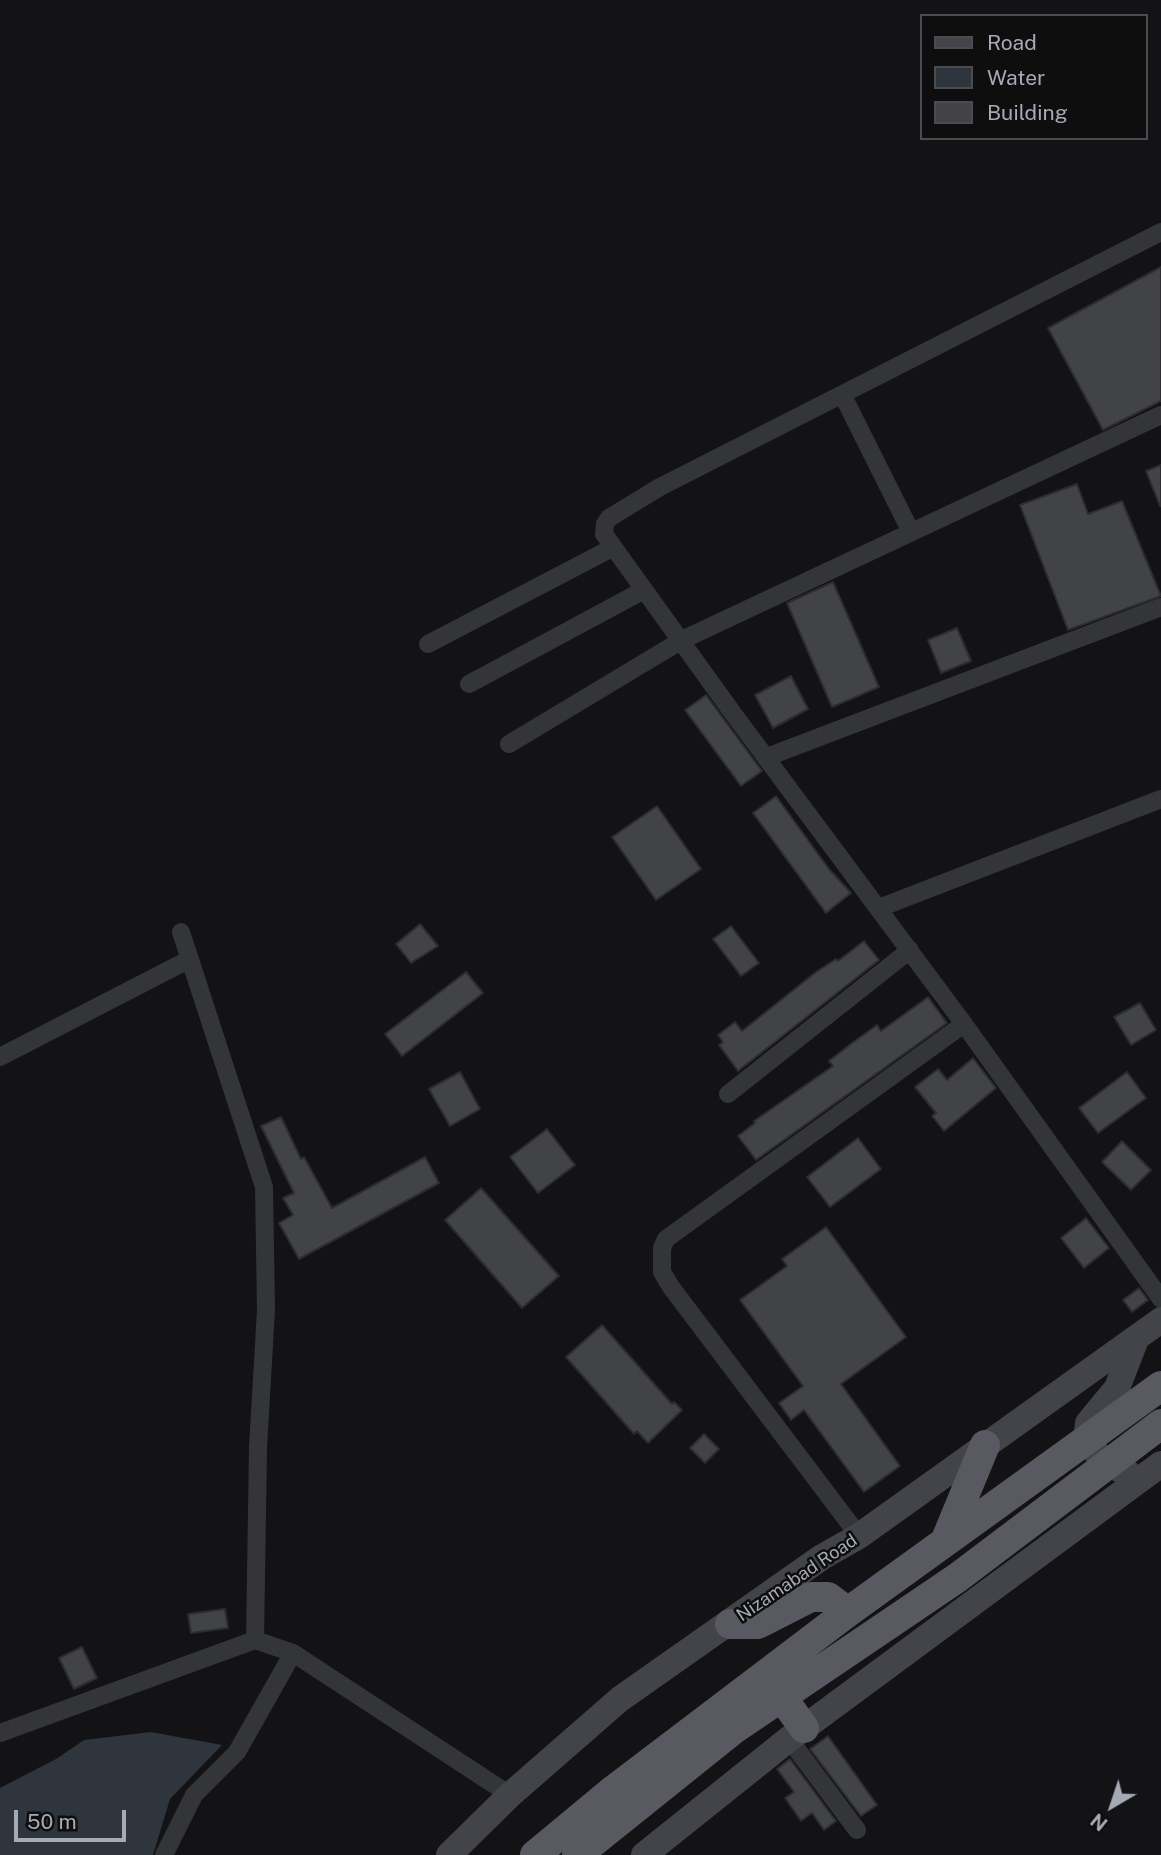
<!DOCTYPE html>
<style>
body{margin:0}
#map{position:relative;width:1161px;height:1855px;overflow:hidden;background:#131315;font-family:"Public Sans",sans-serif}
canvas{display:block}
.legend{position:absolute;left:920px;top:14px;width:228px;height:126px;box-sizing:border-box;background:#0e0e0f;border:2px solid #4b4c51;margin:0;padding:9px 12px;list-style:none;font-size:21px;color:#a6aab4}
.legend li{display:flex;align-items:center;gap:14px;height:35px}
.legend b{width:35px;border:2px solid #4b4c51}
.north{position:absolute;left:1077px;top:1771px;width:70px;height:70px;-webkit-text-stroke:5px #0e0e0f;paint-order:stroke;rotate:219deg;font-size:19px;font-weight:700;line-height:28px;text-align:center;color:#a6aab4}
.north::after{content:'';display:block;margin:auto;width:24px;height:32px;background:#a6aab4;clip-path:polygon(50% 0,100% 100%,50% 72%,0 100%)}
.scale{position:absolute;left:14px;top:1810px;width:112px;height:32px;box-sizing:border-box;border:4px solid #a6aab4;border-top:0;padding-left:9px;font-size:21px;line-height:24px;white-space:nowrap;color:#a6aab4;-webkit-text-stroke:5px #0e0e0f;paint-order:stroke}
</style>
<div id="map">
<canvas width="1161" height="1855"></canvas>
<ul class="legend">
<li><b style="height:9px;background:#434449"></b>Road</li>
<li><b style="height:19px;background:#2e353c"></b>Water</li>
<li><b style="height:19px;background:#424347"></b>Building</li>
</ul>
<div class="north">N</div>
<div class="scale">50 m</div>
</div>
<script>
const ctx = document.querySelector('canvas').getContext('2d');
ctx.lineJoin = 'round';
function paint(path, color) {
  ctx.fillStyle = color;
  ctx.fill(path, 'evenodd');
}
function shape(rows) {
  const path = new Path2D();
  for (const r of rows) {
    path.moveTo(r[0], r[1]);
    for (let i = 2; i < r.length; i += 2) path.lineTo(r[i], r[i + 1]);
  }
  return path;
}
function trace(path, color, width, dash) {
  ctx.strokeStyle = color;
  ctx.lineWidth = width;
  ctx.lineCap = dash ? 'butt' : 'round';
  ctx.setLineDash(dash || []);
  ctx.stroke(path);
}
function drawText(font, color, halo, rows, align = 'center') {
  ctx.font = font + ' "Public Sans",sans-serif';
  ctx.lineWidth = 5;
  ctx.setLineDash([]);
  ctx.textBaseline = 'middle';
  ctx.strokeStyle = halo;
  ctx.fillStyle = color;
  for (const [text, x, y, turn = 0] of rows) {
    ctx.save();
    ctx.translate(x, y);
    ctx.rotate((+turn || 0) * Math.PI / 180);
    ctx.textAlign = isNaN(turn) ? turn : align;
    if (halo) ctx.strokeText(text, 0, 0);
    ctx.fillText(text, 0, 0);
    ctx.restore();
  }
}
const water = shape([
 [151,1732,222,1745,170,1799,153,1855,0,1855,0,1788,56,1759,84,1740]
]);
const building = shape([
 [1161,267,1161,401,1103,430,1048,328,1161,267],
 [1161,465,1161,506,1160,506,1146,471,1161,465],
 [1077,484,1088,514,1122,501,1161,596,1068,630,1020,505,1077,484],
 [833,582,879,687,832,707,787,603,833,582],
 [957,628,971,661,941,673,928,640,957,628],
 [791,676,808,709,773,728,755,695,791,676],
 [706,695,762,771,741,786,685,710,706,695],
 [776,796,829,869,851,893,826,913,753,813,776,796],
 [657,806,701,869,656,900,612,837,657,806],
 [420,924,438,946,411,963,396,944,420,924],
 [731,926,759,963,741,976,713,939,731,926],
 [864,941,879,960,738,1071,719,1045,723,1042,718,1035,735,1022,742,1031,816,972,836,959,838,961,864,941],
 [466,972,483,993,402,1056,385,1034,466,972],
 [928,997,947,1023,756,1160,738,1136,755,1123,754,1121,833,1066,829,1061,852,1043,877,1025,881,1031,928,997],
 [1140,1003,1156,1030,1131,1045,1114,1017,1140,1003],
 [973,1058,996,1088,944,1131,932,1116,936,1113,915,1087,938,1069,947,1080,973,1058],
 [460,1072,480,1109,450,1126,429,1089,460,1072],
 [1127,1072,1146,1098,1098,1133,1079,1108,1127,1072],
 [281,1117,301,1159,304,1157,332,1208,425,1157,439,1183,299,1259,279,1223,293,1215,283,1198,294,1193,261,1126,281,1117],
 [547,1129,575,1165,538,1193,510,1157,547,1129],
 [858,1138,881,1169,830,1207,807,1177,858,1138],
 [1122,1141,1151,1170,1131,1190,1102,1162,1122,1141],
 [481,1188,559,1276,522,1308,445,1220,481,1188],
 [1086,1218,1109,1248,1084,1268,1061,1238,1086,1218],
 [826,1227,906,1337,841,1384,900,1466,864,1492,804,1410,791,1420,779,1403,803,1386,740,1300,787,1266,782,1259,826,1227],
 [1139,1288,1148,1300,1132,1312,1123,1300,1139,1288],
 [602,1325,672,1404,674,1402,682,1410,648,1443,637,1431,634,1434,566,1357,602,1325],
 [704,1434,719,1449,705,1463,690,1448,704,1434],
 [225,1609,228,1628,191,1633,188,1614,225,1609],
 [82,1647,97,1678,74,1689,59,1658,82,1647],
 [828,1736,877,1805,861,1816,810,1749,828,1736],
 [790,1759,836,1821,824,1830,812,1813,801,1821,785,1798,794,1792,777,1769,790,1759]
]);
const minor = shape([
 [1161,232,660,487,609,518,605,524,604,534,732,712,964,1024,1161,1299],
 [843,396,910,530],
 [428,644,612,548],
 [469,684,644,590],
 [509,744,682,640,1161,415],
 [767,757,1161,607],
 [879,908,1161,799],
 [181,932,264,1187,266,1310,258,1447,255,1640],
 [0,1057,190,959],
 [728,1094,910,950],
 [859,1536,671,1287,662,1272,662,1248,666,1239,964,1024],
 [0,1733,255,1640,293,1653,510,1795],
 [789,1739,857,1830],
 [164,1855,194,1795,237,1752,293,1653]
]);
const secondary = shape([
 [1127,1472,1106,1464,1086,1440,1088,1423,1117,1388,1136,1339],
 [449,1855,510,1795,620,1699,822,1557,859,1536,1161,1320],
 [644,1855,789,1739,1161,1464]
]);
const trunk = shape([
 [945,1542,985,1445],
 [730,1624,758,1624,811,1597,828,1597,848,1612],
 [781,1696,804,1728],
 [535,1855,611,1792,848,1612,1161,1386],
 [577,1855,734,1729,957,1578,1161,1424]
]);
const streetNames = [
 ["Nizamabad Road",797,1578,-34]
];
paint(water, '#2e353c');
paint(building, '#424347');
trace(building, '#2d2d30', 2);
trace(minor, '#343539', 18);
trace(secondary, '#434449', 26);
trace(trunk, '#595a61', 30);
drawText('18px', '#a6aab4', '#0e0e0f', streetNames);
</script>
